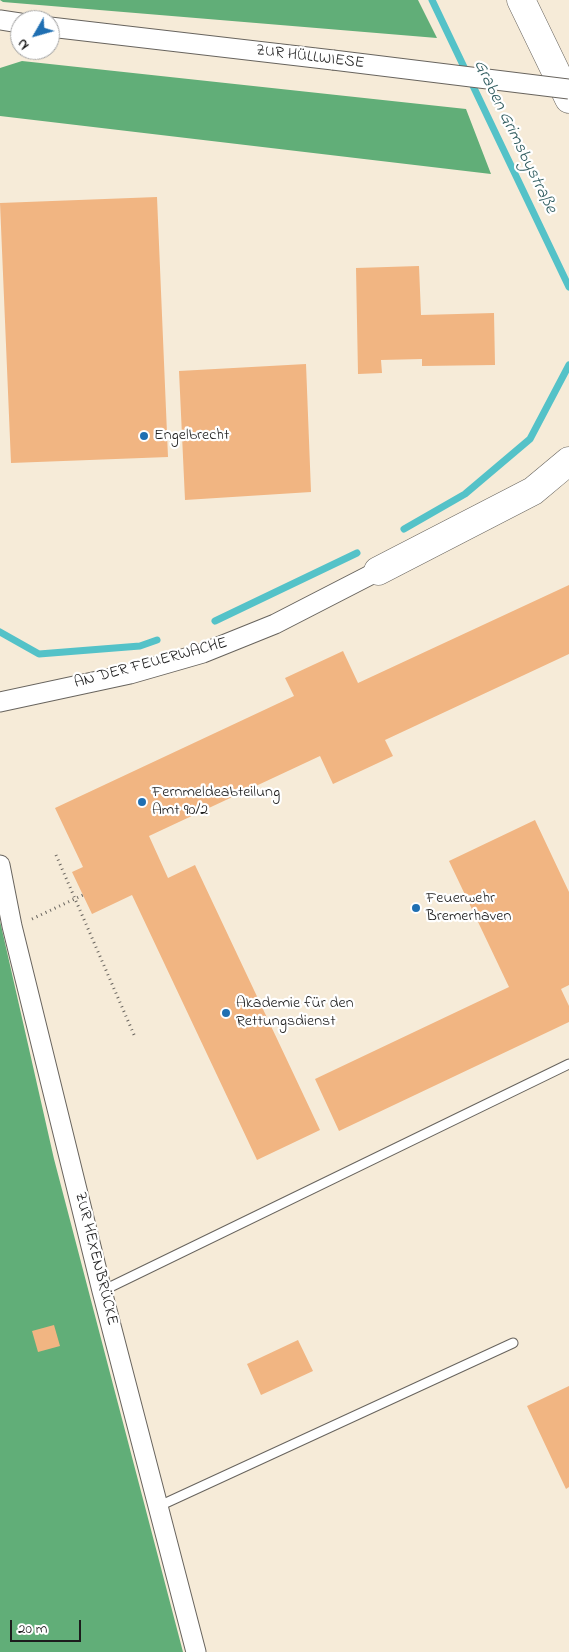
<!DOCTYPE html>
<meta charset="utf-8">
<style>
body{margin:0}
#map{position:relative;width:569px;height:1652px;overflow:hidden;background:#f6ebd8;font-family:"Indie Flower",sans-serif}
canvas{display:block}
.north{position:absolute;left:10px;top:10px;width:50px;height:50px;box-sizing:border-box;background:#fff;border:1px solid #a4a4a4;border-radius:50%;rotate:232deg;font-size:14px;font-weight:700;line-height:20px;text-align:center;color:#1c1c1c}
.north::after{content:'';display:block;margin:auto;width:18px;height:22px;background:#1f6fb2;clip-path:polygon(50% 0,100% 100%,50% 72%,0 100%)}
.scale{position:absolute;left:10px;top:1620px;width:71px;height:22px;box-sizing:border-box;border:2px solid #1c1c1c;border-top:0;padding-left:6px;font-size:15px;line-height:18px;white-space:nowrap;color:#1c1c1c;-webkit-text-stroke:4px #fff;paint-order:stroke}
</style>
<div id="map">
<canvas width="569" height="1652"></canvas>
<div class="north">N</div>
<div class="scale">20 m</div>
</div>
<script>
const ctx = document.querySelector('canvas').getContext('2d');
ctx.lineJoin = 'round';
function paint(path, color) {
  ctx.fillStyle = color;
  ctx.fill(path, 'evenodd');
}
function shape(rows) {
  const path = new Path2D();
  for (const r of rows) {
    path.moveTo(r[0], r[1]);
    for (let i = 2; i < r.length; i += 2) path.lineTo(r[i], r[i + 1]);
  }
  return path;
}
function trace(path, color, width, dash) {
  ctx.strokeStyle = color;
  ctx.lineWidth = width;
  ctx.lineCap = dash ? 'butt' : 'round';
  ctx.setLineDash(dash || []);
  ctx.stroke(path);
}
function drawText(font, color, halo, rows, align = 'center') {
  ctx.font = font + ' "Indie Flower",sans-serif';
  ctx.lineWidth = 4.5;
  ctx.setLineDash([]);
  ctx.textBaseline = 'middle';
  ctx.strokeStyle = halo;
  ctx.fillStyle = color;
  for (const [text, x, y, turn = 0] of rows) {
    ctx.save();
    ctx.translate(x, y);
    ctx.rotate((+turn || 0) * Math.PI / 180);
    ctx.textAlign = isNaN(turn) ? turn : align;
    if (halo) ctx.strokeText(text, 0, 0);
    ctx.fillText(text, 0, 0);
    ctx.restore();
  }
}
const forest = shape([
 [0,0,418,0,437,38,3,2],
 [22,61,466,109,491,174,0,116,0,68],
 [0,921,54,1159,183,1652,0,1652]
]);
const stream = shape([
 [432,0,569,287],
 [404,529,465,494,530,439,569,365],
 [215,621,357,553],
 [0,632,39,654,140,646,157,640]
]);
const building = shape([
 [157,197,168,457,11,463,0,203],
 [419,266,421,315,494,313,495,365,422,366,422,359,381,360,382,373,358,374,356,268],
 [306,364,311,492,185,500,179,371],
 [569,585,569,654,385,740,393,756,333,784,320,756,149,836,168,878,195,865,320,1130,257,1160,132,895,92,914,72,872,83,867,55,808,294,696,285,678,343,651,358,683],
 [535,820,569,892,569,985,561,989,569,1006,569,1022,339,1131,315,1079,509,987,449,861],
 [54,1325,60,1346,38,1352,32,1331],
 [298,1340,313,1371,261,1395,247,1364],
 [569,1386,569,1487,566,1489,527,1406]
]);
const path = shape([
 [56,855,135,1037],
 [32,919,83,895]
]);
const service = shape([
 [102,1291,569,1064],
 [157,1507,513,1343]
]);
const minor = shape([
 [0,20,20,23],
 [50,27,333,60],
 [0,702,130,674,203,653,275,624,378,571],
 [0,865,12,926,102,1291,196,1652]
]);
const trunk = shape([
 [521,0,569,99],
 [378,571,533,491,569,461]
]);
const minorBridge = shape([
 [333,60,569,89]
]);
const markers = [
 [144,436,5,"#1f6fb2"],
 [142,802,5,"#1f6fb2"],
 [416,908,5,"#1f6fb2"],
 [226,1013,5,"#1f6fb2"]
];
const streetNames = [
 ["ZUR HÜLLWIESE",310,58,7],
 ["AN DER FEUERWACHE",151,664,-15],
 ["ZUR HEXENBRÜCKE",95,1259,76]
];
const poiNames = [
 ["Engelbrecht",154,436],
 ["Fernmeldeabteilung",152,793],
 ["Amt 90/2",152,811],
 ["Feuerwehr",426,899],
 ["Bremerhaven",426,917],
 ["Akademie für den",236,1004],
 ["Rettungsdienst",236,1022]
];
const waterNames = [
 ["Graben Grimsbystraße",514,137,64]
];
paint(forest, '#61ae78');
trace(stream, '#54c2c8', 7);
paint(building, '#f1b582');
trace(service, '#68645e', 11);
trace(minor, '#68645e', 21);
trace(trunk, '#68645e', 29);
trace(path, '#68645e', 3, [1, 4]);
trace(service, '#fff', 9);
trace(minor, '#fff', 19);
trace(trunk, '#fff', 28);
trace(minorBridge, '#68645e', 21, []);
trace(minorBridge, '#fff', 19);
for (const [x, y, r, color] of markers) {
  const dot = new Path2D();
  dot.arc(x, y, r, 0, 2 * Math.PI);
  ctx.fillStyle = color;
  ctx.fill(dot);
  trace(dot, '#fff', 2);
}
drawText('16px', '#1c1c1c', '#fff', streetNames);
drawText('16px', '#1c1c1c', '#fff', poiNames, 'left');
drawText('italic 18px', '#325e61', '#fff', waterNames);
</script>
